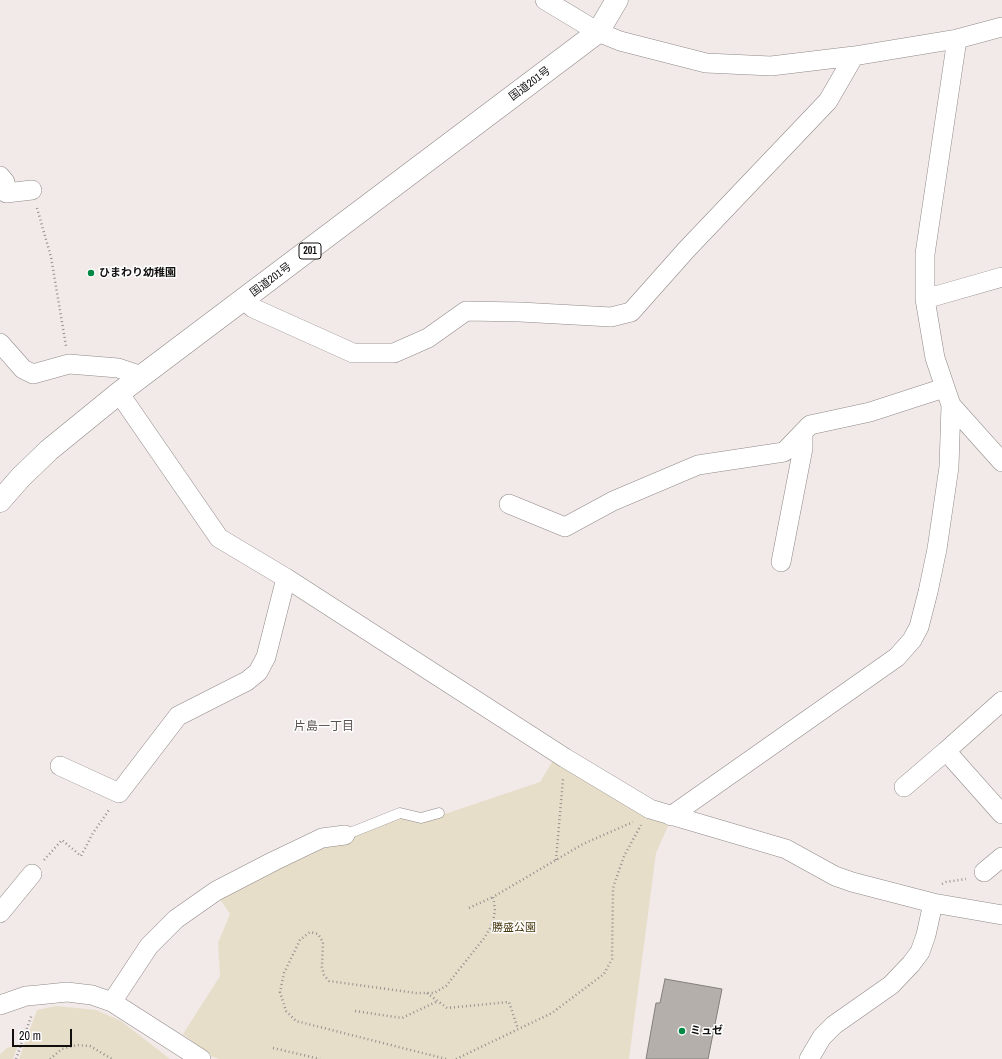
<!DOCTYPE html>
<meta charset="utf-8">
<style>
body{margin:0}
#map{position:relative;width:1002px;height:1059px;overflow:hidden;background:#f1eae8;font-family:"Archivo Narrow",sans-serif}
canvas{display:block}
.scale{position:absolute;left:12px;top:1029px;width:60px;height:18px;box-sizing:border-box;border:2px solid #120f0f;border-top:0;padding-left:5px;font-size:12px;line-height:14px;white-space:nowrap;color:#120f0f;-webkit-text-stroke:3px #fff;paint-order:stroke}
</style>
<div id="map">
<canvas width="1002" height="1059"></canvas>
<div class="scale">20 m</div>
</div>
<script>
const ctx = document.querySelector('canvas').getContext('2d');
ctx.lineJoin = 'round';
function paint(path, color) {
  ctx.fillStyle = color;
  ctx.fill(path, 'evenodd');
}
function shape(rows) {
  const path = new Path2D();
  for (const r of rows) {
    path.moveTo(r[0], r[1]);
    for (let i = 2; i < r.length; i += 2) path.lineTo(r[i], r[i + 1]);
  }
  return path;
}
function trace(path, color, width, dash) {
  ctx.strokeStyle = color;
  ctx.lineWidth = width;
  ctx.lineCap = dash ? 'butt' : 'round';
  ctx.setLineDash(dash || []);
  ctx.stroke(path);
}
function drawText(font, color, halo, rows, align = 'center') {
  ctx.font = font + ' "Archivo Narrow","Noto Sans JP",sans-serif';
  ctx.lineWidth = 3;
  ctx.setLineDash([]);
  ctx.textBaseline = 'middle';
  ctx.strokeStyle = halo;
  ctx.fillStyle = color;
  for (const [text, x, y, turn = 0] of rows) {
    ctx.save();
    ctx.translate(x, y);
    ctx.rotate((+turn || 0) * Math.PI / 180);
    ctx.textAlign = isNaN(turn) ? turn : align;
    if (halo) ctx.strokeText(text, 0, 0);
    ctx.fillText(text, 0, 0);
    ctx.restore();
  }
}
const green = shape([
 [554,759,669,824,656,853,629,1059,219,1059,211,1056,183,1034,220,976,218,943,230,914,218,896,309,851,331,846,400,814,424,821,540,782],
 [56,1006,96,1010,121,1021,170,1059,19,1059,37,1010],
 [18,1045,13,1059,0,1059,0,1054,7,1048]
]);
const building = shape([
 [665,979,722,989,708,1059,646,1059,656,1003,660,1003,665,979]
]);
const path = shape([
 [37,208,51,257,66,346],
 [44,860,62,840,81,856,93,833,109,810],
 [556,860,563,779],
 [942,884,946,882,966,879],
 [469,908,493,897],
 [427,993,447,1008,509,1002,518,1029],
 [355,1011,402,1018,438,1001],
 [273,1048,320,1059],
 [16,1059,32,1014],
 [50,1059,62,1049,77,1045,90,1046,112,1059],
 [446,1059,296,1021,286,1011,280,992,284,973,300,940,310,932,318,934,323,942,322,967,324,975,329,981,416,993,434,993,446,986,485,937,493,923,495,909,493,897,583,844,633,822],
 [456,1059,552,1013,604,974,612,959,613,888,624,856,641,825]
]);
const lane = shape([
 [345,835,400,813,421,818,439,813]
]);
const street = shape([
 [545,0,598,32,620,41,706,63,771,66,854,56,957,39,1002,27],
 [957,39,925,254,925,299,935,358,951,405,1002,462],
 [0,176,5,182,6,193,32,190],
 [925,299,1002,277],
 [244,300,253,308,353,353,394,353,428,338,466,311,520,312,611,317,631,312,687,249,828,101,854,56],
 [0,343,23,369,33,374,69,364,118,368,142,376],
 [119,393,219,538,286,578,565,758,650,809,786,849,835,876,852,882,933,903,1002,915],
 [509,504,565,527,613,501,698,465,784,452,810,425,870,412,944,388],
 [781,562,803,448,803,433],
 [1002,701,946,751,1002,814],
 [60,766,119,793,178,716,247,681,258,672,266,657,286,578],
 [904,787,946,751],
 [671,816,897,657,912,640,919,627,928,592,937,549,949,467,951,405],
 [984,872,1002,857],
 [0,913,32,874],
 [112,1002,149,946,176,919,216,891,274,861,322,838,345,835],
 [0,1005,26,996,38,995,67,992,92,995,112,1002,201,1059],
 [809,1059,822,1037,834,1025,891,985,911,964,920,952,926,935,933,903]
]);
const highway = shape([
 [0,501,21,477,49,450,119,393,598,32,617,0]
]);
const markers = [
 [91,273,4,"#084"],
 [682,1031,4,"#084"]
];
const shields = [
 [310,251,22]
];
const shieldNames = [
 ["201",310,251]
];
const streetNames = [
 ["国道201号",530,84,-37],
 ["国道201号",271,280,-37]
];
const poiNames = [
 ["ひまわり幼稚園",99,273],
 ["ミュゼ",690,1031]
];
const parkNames = [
 ["勝盛公園",514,928]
];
const neighbourhoodNames = [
 ["片島一丁目",324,727]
];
paint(green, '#e7deca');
paint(building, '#b4afab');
trace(building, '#837f7a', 1);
trace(lane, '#908987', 11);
trace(street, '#908987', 20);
trace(highway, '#908987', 23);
trace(path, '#95908f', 2.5, [1, 3]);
trace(lane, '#fff', 10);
trace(street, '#fff', 19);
trace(highway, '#fff', 22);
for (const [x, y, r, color] of markers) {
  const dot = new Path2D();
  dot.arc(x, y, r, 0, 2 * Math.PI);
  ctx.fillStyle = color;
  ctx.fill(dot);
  trace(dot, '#fff', 1.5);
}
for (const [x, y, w] of shields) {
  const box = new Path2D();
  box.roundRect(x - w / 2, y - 8, w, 16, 3);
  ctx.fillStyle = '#fff';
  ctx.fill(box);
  trace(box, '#120f0f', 1);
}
drawText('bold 10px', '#120f0f', null, shieldNames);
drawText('11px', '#120f0f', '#fff', streetNames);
drawText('bold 11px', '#120f0f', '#fff', poiNames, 'left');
drawText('11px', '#48380f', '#fff', parkNames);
drawText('12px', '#595451', '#fff', neighbourhoodNames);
</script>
